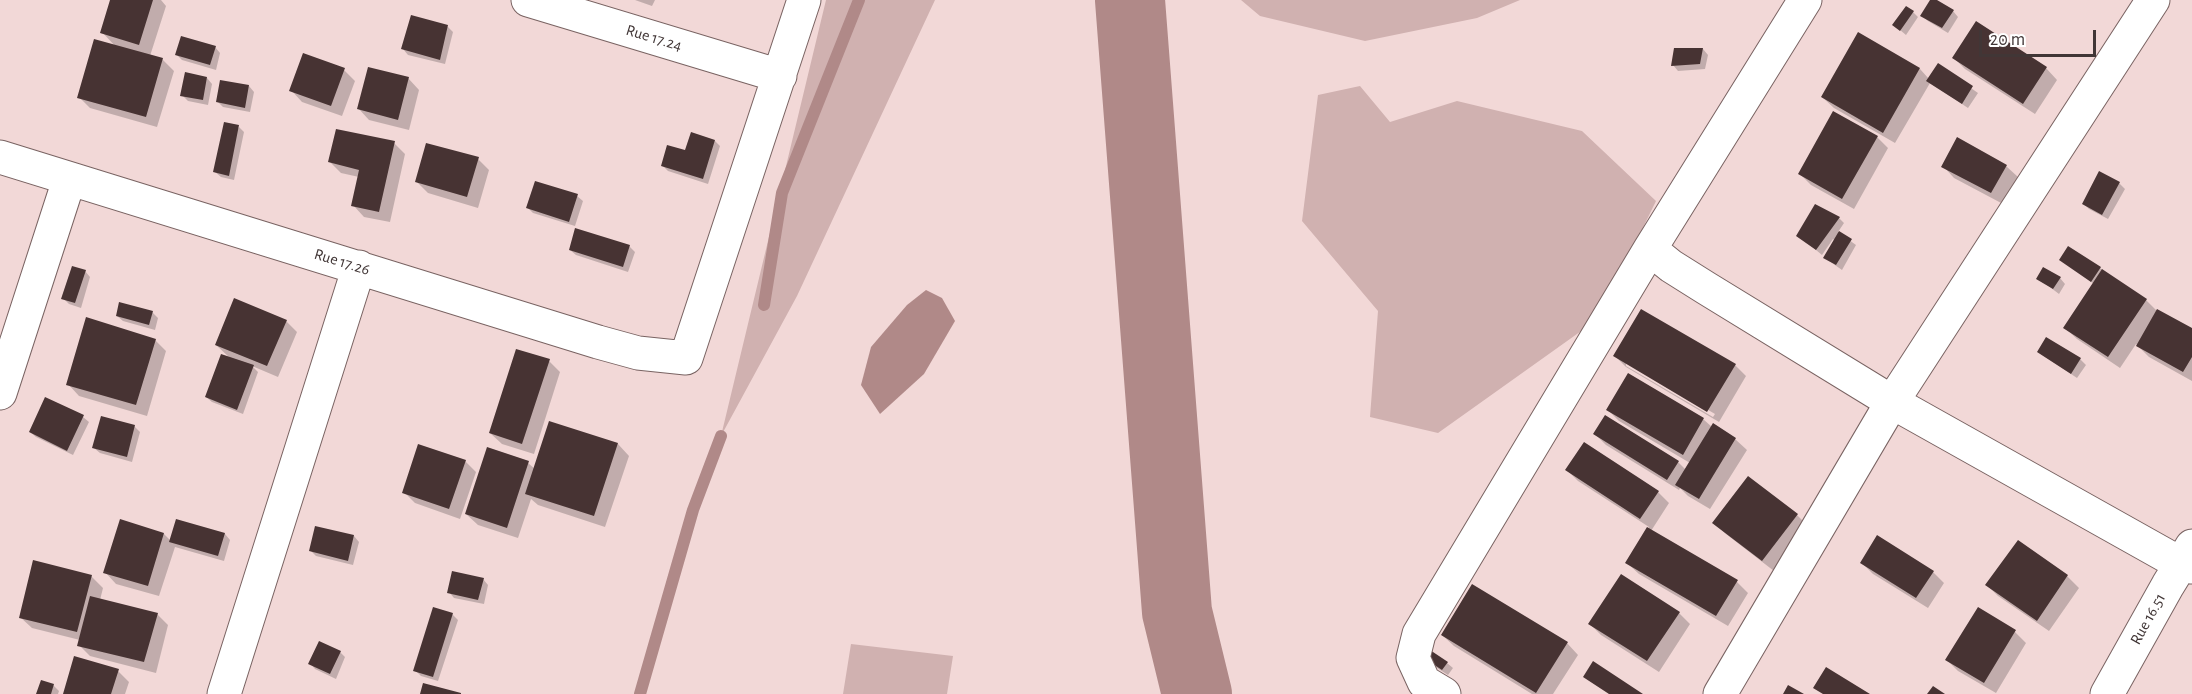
<!DOCTYPE html>
<style>
body{margin:0}
#map{position:relative;width:2192px;height:694px;overflow:hidden;background:#f2d8d7;font-family:"Alegreya Sans",sans-serif}
canvas{display:block}
.scale{position:absolute;left:1979px;top:30px;width:117px;height:27px;box-sizing:border-box;border:3px solid #413636;border-top:0;padding-left:8px;font-size:18px;line-height:21px;white-space:nowrap;color:#413636;-webkit-text-stroke:4px #fff;paint-order:stroke}
</style>
<div id="map">
<canvas width="2192" height="694"></canvas>
<div class="scale">20 m</div>
</div>
<script>
const ctx = document.querySelector('canvas').getContext('2d');
ctx.lineJoin = 'round';
function paint(path, color) {
  ctx.fillStyle = color;
  ctx.fill(path, 'evenodd');
}
function shape(rows) {
  const path = new Path2D();
  for (const r of rows) {
    path.moveTo(r[0], r[1]);
    for (let i = 2; i < r.length; i += 2) path.lineTo(r[i], r[i + 1]);
  }
  return path;
}
function trace(path, color, width, dash) {
  ctx.strokeStyle = color;
  ctx.lineWidth = width;
  ctx.lineCap = dash ? 'butt' : 'round';
  ctx.setLineDash(dash || []);
  ctx.stroke(path);
}
function drawText(font, color, halo, rows, align = 'center') {
  ctx.font = font + ' "Alegreya Sans",sans-serif';
  ctx.lineWidth = 6;
  ctx.setLineDash([]);
  ctx.textBaseline = 'middle';
  ctx.strokeStyle = halo;
  ctx.fillStyle = color;
  for (const [text, x, y, turn = 0] of rows) {
    ctx.save();
    ctx.translate(x, y);
    ctx.rotate((+turn || 0) * Math.PI / 180);
    ctx.textAlign = isNaN(turn) ? turn : align;
    if (halo) ctx.strokeText(text, 0, 0);
    ctx.fillText(text, 0, 0);
    ctx.restore();
  }
}
const green = shape([
 [826,0,935,0,797,296,721,436],
 [1241,0,1520,0,1477,18,1365,41,1260,16],
 [1360,86,1390,122,1457,101,1582,131,1656,201,1598,319,1438,433,1370,417,1378,311,1302,221,1318,95],
 [851,644,953,656,947,694,843,694]
]);
const water = shape([
 [926,290,942,298,955,321,924,374,880,414,861,385,871,347,907,305]
]);
const shadow = shape([
 [112,0,161,0,166,6,150,56,162,59,174,71,157,127,90,108,79,97,115,46,102,32],
 [635,0,655,0,652,6],
 [1932,0,1953,11,1958,17,1948,33,1928,21,1922,16],
 [1913,12,1918,17,1906,35,1894,25],
 [412,17,448,27,453,32,445,64,408,55,403,49],
 [1858,34,1920,69,1929,79,1938,65,1978,93,1968,108,1930,83,1895,143,1834,108,1822,97],
 [215,47,220,53,216,70,182,60,177,55],
 [1675,49,1703,49,1708,55,1705,69,1678,71,1673,65],
 [1954,58,2046,68,2057,80,2035,114,1965,69],
 [344,70,355,81,342,116,302,102,291,90],
 [207,78,212,84,208,105,188,101,182,95],
 [408,78,419,90,409,130,369,120,358,108],
 [249,86,254,92,250,112,223,107,218,102],
 [239,127,244,132,234,180,221,177,215,172],
 [1877,137,1888,148,1854,209,1811,185,1800,174],
 [715,141,720,146,708,184,668,171,662,165,686,152],
 [394,143,405,154,390,222,364,217,353,205,359,177,341,173,330,162],
 [478,159,489,170,478,208,428,193,417,182],
 [1943,166,2006,166,2018,177,2003,204,1954,178],
 [2119,183,2125,189,2108,219,2089,209,2083,203],
 [577,196,583,201,575,226,533,213,528,208],
 [1839,218,1844,223,1838,232,1856,245,1842,270,1825,258,1835,241,1833,239,1822,255,1798,235],
 [629,246,635,252,628,272,576,255,570,250],
 [2061,260,2100,268,2146,300,2157,311,2192,330,2192,381,2149,357,2136,344,2120,368,2077,339,2065,328,2094,284],
 [85,271,90,277,81,308,69,304,63,298],
 [2038,278,2060,278,2065,284,2059,294],
 [152,312,158,318,155,330,123,321,117,316],
 [286,321,297,332,278,377,252,366,258,372,243,414,212,402,206,397,230,358,216,345],
 [155,340,166,351,147,416,79,396,68,384],
 [2038,352,2080,359,2086,365,2077,378],
 [1615,356,1735,365,1746,376,1719,422,1626,367],
 [1626,362,1715,414,1713,417,1626,366],
 [549,361,560,372,534,454,502,444,490,433],
 [46,399,83,417,89,422,73,455,36,437,30,432],
 [1608,410,1703,419,1712,427,1735,439,1747,450,1710,509,1688,496,1680,488,1679,490,1606,445,1595,434,1678,462,1686,470,1690,463,1619,421],
 [134,426,140,432,132,462,100,453,94,448],
 [618,444,629,456,605,527,538,505,531,499,518,538,478,525,466,514,528,463,535,469],
 [465,461,476,472,460,519,415,503,404,492],
 [1567,470,1658,492,1669,503,1651,531,1737,582,1748,593,1728,626,1639,574,1627,563,1649,527,1578,481],
 [1797,515,1808,526,1774,571,1726,534,1714,523],
 [121,521,164,534,171,541,177,521,225,534,230,540,224,561,175,547,159,596,116,584,105,572],
 [354,536,359,542,353,565,316,556,311,551],
 [2018,542,2067,576,2079,588,2049,631,1998,596,1987,585],
 [1862,563,1933,572,1944,583,1928,608,1873,574],
 [91,576,103,588,100,600,157,614,168,625,156,673,90,656,79,645,80,640,32,628,20,617],
 [483,579,488,585,484,604,454,598,449,592],
 [1978,609,2015,632,2026,643,1996,693,1958,671,1947,660],
 [1679,613,1690,624,1659,672,1601,635,1590,624],
 [452,614,458,620,438,681,421,676,415,670],
 [1442,635,1567,643,1578,655,1553,694,1532,694,1454,646],
 [340,652,345,657,336,679,315,669,310,663],
 [1447,663,1453,668,1448,675,1431,664],
 [118,671,129,682,125,694,64,694],
 [53,685,59,691,58,694,38,694]
]);
const stream = shape([
 [764,305,782,193,859,0],
 [640,694,693,510,721,436]
]);
const river = shape([
 [1130,0,1177,612,1197,694]
]);
const building = shape([
 [110,0,153,0,139,45,100,33],
 [1930,0,1937,0,1954,10,1942,28,1920,16],
 [1906,6,1914,11,1900,31,1892,25],
 [411,15,448,25,440,60,401,49],
 [1976,21,2047,67,2023,104,1952,58],
 [1858,32,1920,68,1883,133,1821,97],
 [181,36,216,46,210,65,175,55],
 [94,39,163,58,146,117,77,98],
 [1674,48,1703,48,1700,64,1671,66],
 [303,53,345,68,331,106,289,91],
 [1938,63,1973,86,1962,104,1926,81],
 [368,67,409,77,398,120,357,109],
 [185,72,207,77,203,100,180,96],
 [220,80,249,85,245,108,216,102],
 [1833,111,1878,136,1842,199,1798,174],
 [224,122,239,125,229,176,213,172],
 [336,129,395,141,379,212,351,206,359,170,328,162],
 [691,132,715,140,703,179,661,166,667,145,685,150],
 [1957,137,2007,165,1991,193,1941,167],
 [426,143,479,157,467,197,415,182],
 [2099,171,2120,182,2102,215,2082,204],
 [535,181,578,194,569,222,526,208],
 [1815,204,1840,217,1816,250,1796,236],
 [575,228,630,245,623,267,569,250],
 [1839,231,1852,239,1836,265,1823,258],
 [2068,246,2101,267,2091,282,2059,260],
 [72,266,86,270,75,303,61,299],
 [2043,267,2061,277,2053,289,2036,279],
 [2102,269,2147,299,2108,357,2063,328],
 [234,298,287,320,267,366,215,345],
 [119,302,153,311,149,325,116,316],
 [1641,309,1736,364,1707,412,1613,356],
 [2157,309,2192,328,2192,357,2183,372,2136,346],
 [86,317,156,339,136,405,66,385],
 [2046,337,2081,358,2071,374,2037,352],
 [516,349,550,359,522,444,489,433],
 [221,354,254,365,237,410,205,397],
 [1628,373,1704,418,1683,455,1606,410],
 [45,397,84,415,67,451,29,432],
 [1605,415,1679,461,1667,480,1593,434],
 [101,416,135,425,127,457,92,448],
 [549,421,618,443,594,516,525,494],
 [1713,423,1736,438,1699,499,1675,485],
 [1584,442,1659,491,1640,519,1565,470],
 [418,444,466,460,449,509,402,493],
 [487,447,529,461,507,528,465,514],
 [1748,476,1798,514,1762,561,1712,523],
 [120,519,164,533,148,586,103,573],
 [176,519,225,533,218,556,169,542],
 [315,526,354,535,348,561,309,551],
 [1647,527,1738,580,1716,616,1625,563],
 [1877,535,1934,571,1916,598,1860,563],
 [2018,540,2068,575,2037,621,1985,585],
 [33,560,92,575,77,632,19,618],
 [452,571,484,578,478,600,447,593],
 [1621,574,1680,612,1647,661,1588,624],
 [1472,584,1568,642,1536,693,1441,635],
 [90,596,158,613,144,662,77,646],
 [433,607,453,613,433,677,413,671],
 [1978,607,2016,630,1984,683,1945,660],
 [319,641,341,651,330,674,308,664],
 [1430,650,1448,662,1442,670,1424,658],
 [74,656,119,669,111,694,63,694],
 [1593,661,1643,694,1609,694,1583,677],
 [1826,667,1870,694,1823,694,1813,688],
 [41,680,54,684,51,694,36,694],
 [423,683,461,693,461,694,420,694],
 [1788,685,1804,694,1783,694],
 [1933,686,1945,694,1927,694]
]);
const minor = shape([
 [528,0,780,76],
 [0,157,598,342,638,353,686,358,804,0],
 [1650,249,1671,266,1706,288,1892,402,2181,564,2192,567],
 [0,393,69,180],
 [224,694,359,267],
 [1444,694,1424,682,1413,658,1419,634,1650,249,1805,0],
 [1720,694,1892,402,2153,0],
 [2107,694,2168,585,2192,546]
]);
const streetNames = [
 ["Rue 17.24",654,38,17],
 ["Rue 17.26",342,262,17],
 ["Rue 16.51",2148,619,-61]
];
paint(green, '#d0b1b0');
paint(water, '#b08988');
paint(shadow, '#0003');
trace(stream, '#b08988', 12);
trace(river, '#b08988', 70);
paint(building, '#473333');
trace(minor, '#796362', 35);
trace(minor, '#fff', 33);
drawText('16px', '#413636', '#fff', streetNames);
</script>
